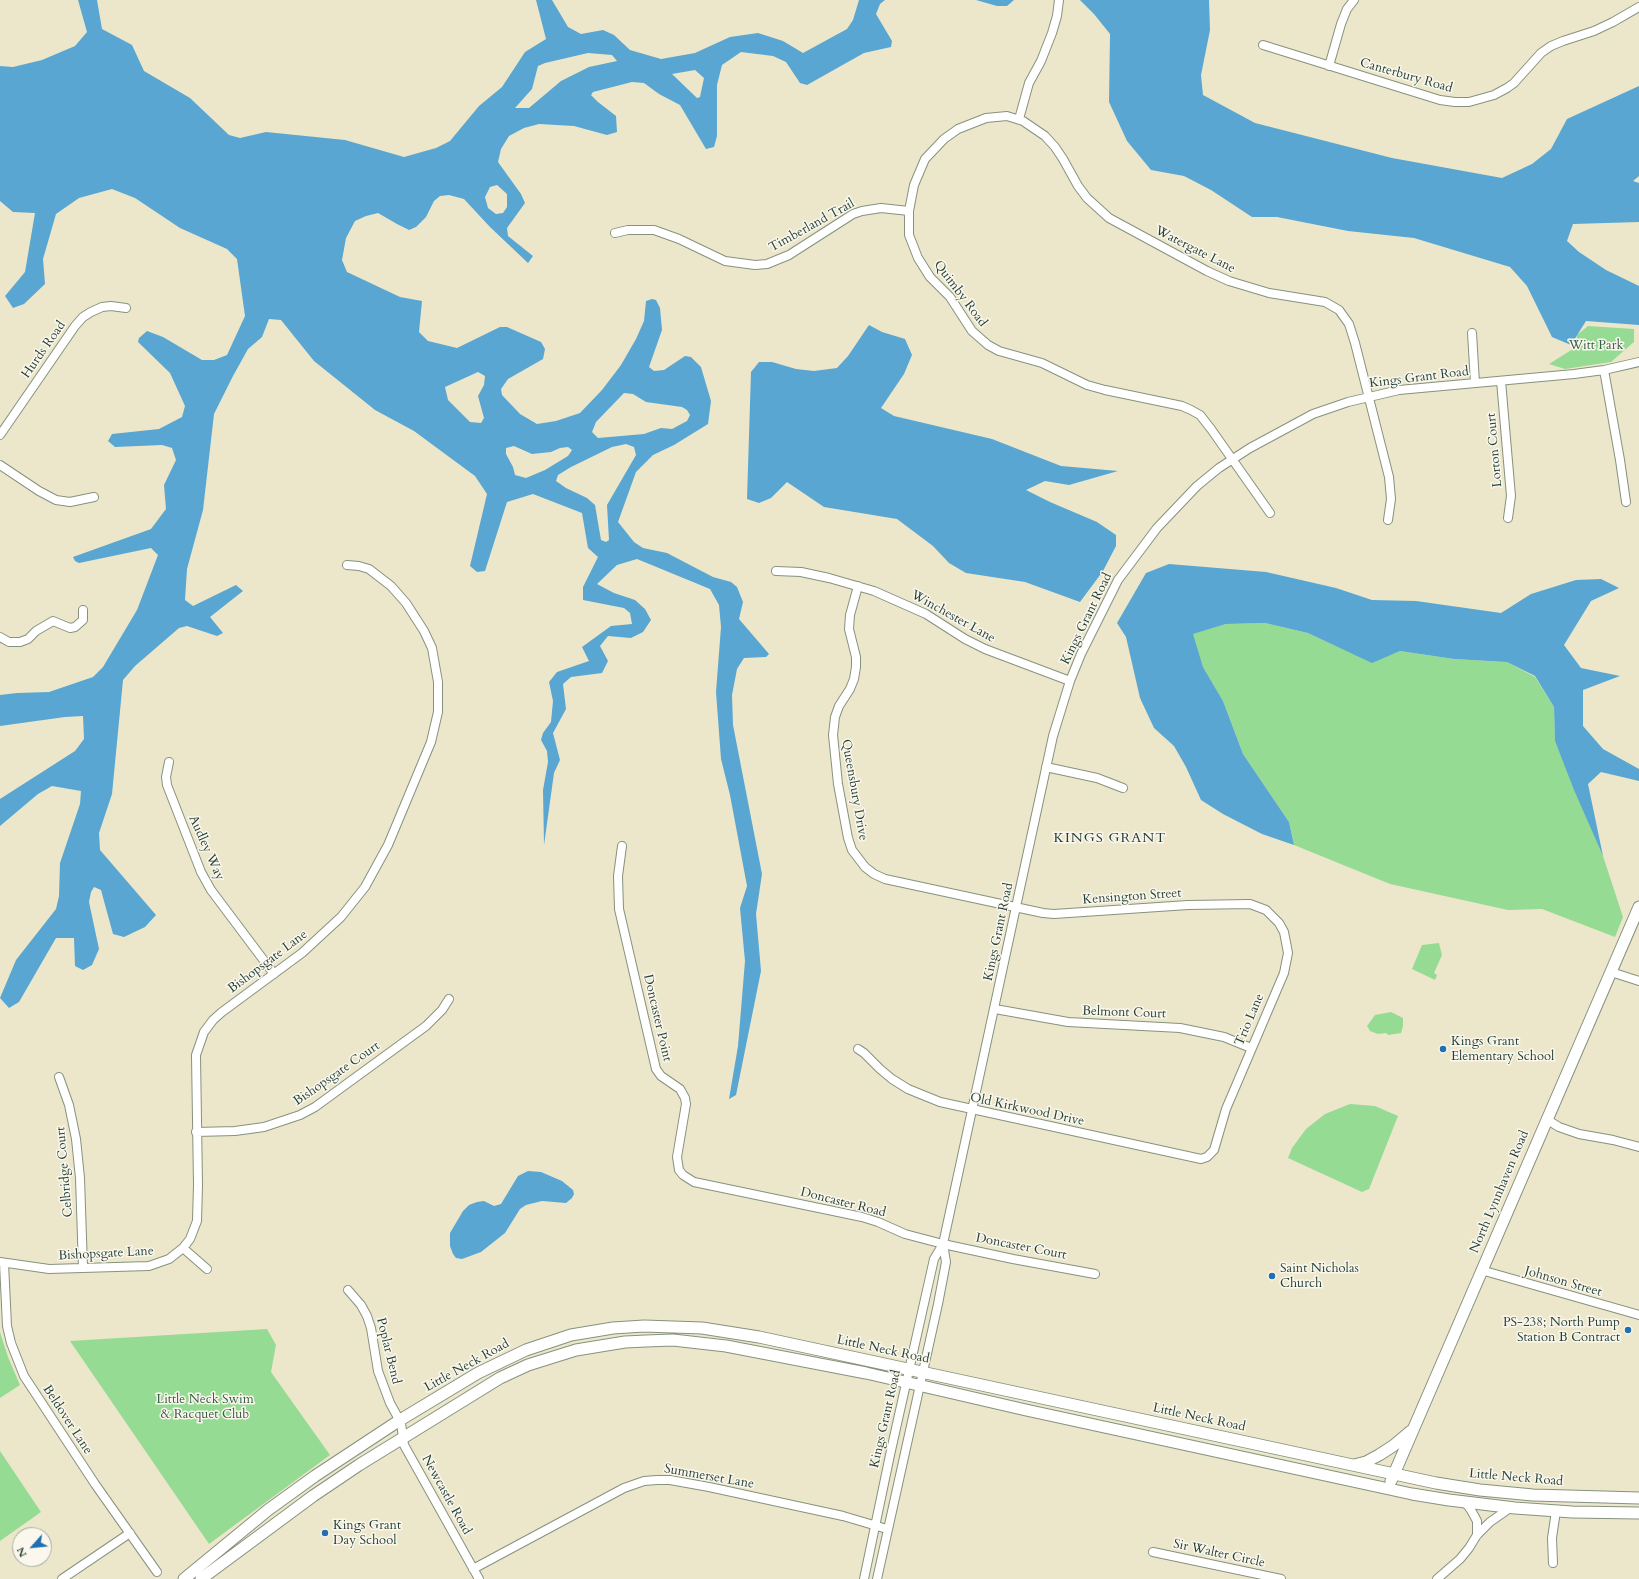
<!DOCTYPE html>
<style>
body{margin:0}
#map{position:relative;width:1639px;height:1579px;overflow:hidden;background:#ece7ca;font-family:Cardo,serif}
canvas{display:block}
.north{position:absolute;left:12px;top:1527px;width:40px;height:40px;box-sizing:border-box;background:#fbf7ec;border:1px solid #a3ada2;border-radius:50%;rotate:243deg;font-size:11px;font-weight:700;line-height:16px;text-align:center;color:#1f3d34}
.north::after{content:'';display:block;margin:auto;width:14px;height:18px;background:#1f6fb2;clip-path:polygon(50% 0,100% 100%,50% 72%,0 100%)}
</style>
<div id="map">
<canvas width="1639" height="1579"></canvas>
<div class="north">N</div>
</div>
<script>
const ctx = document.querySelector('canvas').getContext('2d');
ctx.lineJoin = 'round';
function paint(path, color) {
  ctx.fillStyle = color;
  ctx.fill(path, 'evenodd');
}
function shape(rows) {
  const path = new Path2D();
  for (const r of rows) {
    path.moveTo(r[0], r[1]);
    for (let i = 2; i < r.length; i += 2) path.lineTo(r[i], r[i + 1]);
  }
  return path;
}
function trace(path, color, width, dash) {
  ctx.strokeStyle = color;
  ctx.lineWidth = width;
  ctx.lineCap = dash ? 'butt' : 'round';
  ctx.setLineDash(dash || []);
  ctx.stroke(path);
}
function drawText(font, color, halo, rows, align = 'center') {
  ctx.font = font + ' Cardo,serif';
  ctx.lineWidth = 3;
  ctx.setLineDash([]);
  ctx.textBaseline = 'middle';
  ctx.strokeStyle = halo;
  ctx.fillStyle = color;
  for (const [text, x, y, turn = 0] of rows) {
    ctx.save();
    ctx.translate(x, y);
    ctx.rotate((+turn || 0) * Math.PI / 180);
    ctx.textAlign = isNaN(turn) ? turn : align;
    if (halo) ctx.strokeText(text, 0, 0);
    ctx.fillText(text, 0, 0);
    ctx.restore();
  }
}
const green = shape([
 [1588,326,1634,329,1634,342,1611,362,1565,369,1549,364,1576,347,1577,335],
 [1265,623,1308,633,1372,662,1400,651,1454,659,1507,662,1535,677,1554,707,1555,741,1603,856,1623,917,1615,937,1542,909,1508,910,1390,884,1294,845,1289,822,1243,754,1223,701,1203,667,1192,634,1226,624],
 [1439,943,1442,955,1434,973,1437,975,1435,980,1412,969,1422,945],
 [1391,1012,1403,1018,1403,1026,1401,1033,1388,1035,1386,1033,1378,1034,1370,1031,1367,1026,1375,1015],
 [1350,1104,1375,1106,1398,1116,1369,1189,1362,1192,1288,1158,1292,1148,1306,1129,1325,1114],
 [267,1329,276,1345,271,1372,330,1455,209,1544,70,1341],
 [0,1332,8,1357,20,1385,0,1398],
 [0,1451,41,1512,0,1541]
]);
const water = shape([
 [78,0,97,0,102,29,132,45,144,71,190,98,229,135,240,138,266,132,345,140,404,157,436,148,450,141,479,106,502,87,525,52,546,39,536,0,552,0,568,27,581,34,603,30,614,35,630,50,661,59,695,53,730,37,758,33,783,41,803,53,847,29,853,20,859,0,885,0,880,4,876,14,892,41,891,47,864,53,807,85,800,83,786,62,773,56,741,52,722,65,717,85,717,136,714,147,706,149,680,105,659,94,644,83,632,82,593,92,591,95,598,102,616,116,617,132,607,135,574,126,539,124,524,128,509,136,501,149,498,162,521,194,525,203,507,228,508,236,533,256,528,263,490,227,464,199,449,195,440,196,434,201,426,217,416,227,409,230,397,224,378,213,366,216,355,221,346,238,342,260,347,272,400,297,422,301,419,332,428,341,457,348,500,327,507,327,541,342,545,349,543,359,508,379,501,389,502,395,520,414,537,424,556,421,580,413,602,390,621,365,636,339,644,321,646,301,652,299,656,300,660,308,662,330,649,367,654,371,664,370,685,356,691,357,701,367,711,401,708,424,674,445,653,455,636,472,618,522,634,542,643,548,667,553,713,577,731,582,737,587,743,602,739,619,769,654,766,657,744,658,737,669,732,695,733,725,762,874,756,914,761,971,736,1095,729,1099,738,1046,745,961,740,908,747,886,730,795,721,759,716,692,721,627,719,605,710,589,637,559,617,565,597,584,614,593,635,600,645,609,651,620,643,632,631,638,608,636,600,646,608,661,602,673,571,677,563,684,566,709,553,733,560,760,554,773,544,845,543,790,548,762,547,751,541,740,543,733,551,722,553,701,549,682,557,672,589,661,582,647,611,626,632,624,630,613,624,608,583,600,583,587,598,557,588,548,582,513,533,494,507,502,485,571,477,572,470,566,487,494,475,476,414,431,375,410,314,361,281,320,269,319,262,337,248,349,233,376,214,414,203,510,187,569,185,600,193,606,236,585,243,591,210,617,223,633,217,636,187,626,179,628,135,666,123,680,112,794,99,833,100,850,156,915,145,927,124,937,113,934,101,890,94,887,91,892,89,902,99,949,92,965,83,970,75,966,74,938,56,938,19,1002,9,1008,0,998,16,960,56,909,59,896,60,863,80,804,81,791,52,786,38,794,0,826,0,799,75,751,84,739,83,716,65,717,0,726,0,695,17,693,49,692,93,677,103,667,137,610,158,555,151,548,79,563,75,561,73,557,151,529,166,509,164,485,176,460,172,448,162,445,115,447,108,441,112,434,159,429,182,417,185,406,170,373,138,342,139,338,147,331,163,337,202,360,214,360,227,355,245,316,237,259,227,249,180,228,135,198,112,189,79,198,56,214,43,259,45,284,24,304,13,308,5,296,25,272,35,213,13,212,0,201,0,66,13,67,42,60,75,46,87,32],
 [588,53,612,55,617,61,589,67,561,81,529,108,515,108,532,89,538,66,545,63],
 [695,70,704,78,700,97,697,98,672,74],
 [497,185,507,194,507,207,503,213,496,214,488,208,485,197,490,187],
 [478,372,485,376,484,385,478,396,484,418,481,423,470,422,448,400,445,387],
 [624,393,633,394,646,402,682,407,687,410,690,415,687,421,672,429,661,428,644,434,598,438,592,432,596,422],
 [626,444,634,447,636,455,607,505,609,540,606,542,601,540,595,505,587,498,566,488,556,481,558,475,571,467,612,447],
 [514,446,532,454,551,452,560,448,568,447,572,450,568,456,545,470,526,478,515,475,513,467,506,454,506,448],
 [976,0,1014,0,1007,6,997,6],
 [1080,0,1209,0,1210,30,1201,75,1203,95,1255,123,1392,158,1502,178,1532,164,1551,149,1567,119,1639,86,1639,176,1633,181,1639,183,1639,222,1573,224,1567,241,1579,252,1606,270,1639,286,1639,325,1586,321,1571,345,1552,337,1527,286,1510,267,1414,238,1348,231,1277,217,1252,217,1211,190,1184,176,1151,170,1127,141,1109,102,1110,34,1094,14],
 [869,325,882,332,905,339,912,355,904,374,881,408,894,416,992,439,1061,466,1118,471,1069,485,1045,481,1026,490,1050,502,1097,522,1116,535,1116,546,1103,571,1080,602,1025,582,966,573,949,563,933,546,897,519,824,507,787,482,771,498,759,503,747,499,751,372,759,362,772,362,796,369,814,371,837,368,848,356],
 [1169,564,1266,572,1336,588,1372,600,1416,601,1501,613,1531,594,1576,580,1601,579,1619,588,1591,601,1564,645,1581,668,1620,676,1583,690,1583,726,1603,749,1639,769,1639,781,1601,772,1588,784,1603,856,1574,790,1555,741,1554,707,1535,676,1507,662,1454,659,1400,651,1372,663,1308,633,1265,623,1226,624,1193,634,1203,667,1223,701,1243,754,1289,822,1294,845,1262,834,1223,814,1201,800,1186,767,1174,746,1154,728,1140,698,1126,637,1117,623,1146,573],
 [528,1171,541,1172,562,1181,573,1190,574,1194,572,1198,566,1203,542,1201,526,1205,520,1209,505,1233,481,1252,462,1259,456,1258,453,1254,450,1246,450,1233,463,1211,469,1205,477,1202,484,1201,494,1206,501,1204,518,1176]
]);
const minor = shape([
 [1263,45,1440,100,1455,102,1469,102,1494,95,1507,88,1514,83,1541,53,1551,46,1563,41,1594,31,1613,22,1639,7],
 [1329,66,1341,24,1347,9,1354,0],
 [1019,119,1029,83,1041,61,1052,33,1057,16,1059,0],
 [615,233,628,230,654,230,679,239,725,261,755,265,767,264,789,255,853,214,862,211,881,208,909,211],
 [1472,333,1475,383],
 [1604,370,1620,460,1626,502],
 [1501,381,1511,496,1508,518],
 [0,435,75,326,83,317,91,312,102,307,111,306,126,308],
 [0,465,39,491,56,500,70,502,94,497],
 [1270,513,1211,429,1200,415,1191,410,1182,406,1105,390,1087,385,1042,363,999,351,988,345,972,331,950,297,930,277,918,258,909,235,909,211,914,185,925,159,944,139,958,129,986,118,1007,116,1023,121,1045,136,1055,147,1063,159,1078,186,1087,198,1109,218,1207,271,1229,281,1269,293,1325,302,1339,310,1349,324,1355,343,1389,477,1391,499,1388,520],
 [776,571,801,572,829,578,874,591,926,614,965,639,985,649,1070,681],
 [0,637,9,642,20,642,28,639,36,631,53,621,70,628,75,627,83,620,83,610],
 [169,762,166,777,167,785,201,872,211,890,274,974],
 [1046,767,1097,778,1123,788],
 [622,846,618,876,619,909,656,1069,661,1076,680,1089,685,1098,686,1104,677,1157,679,1170,683,1175,694,1182,862,1217,878,1222,905,1234,943,1244,1013,1259,1095,1274],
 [1611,972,1639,981],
 [995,1009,1068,1022,1180,1028,1224,1037,1251,1048],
 [858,1049,864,1053,880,1069,892,1079,908,1089,940,1102,1201,1159,1207,1157,1214,1150,1226,1109,1284,973,1288,953,1284,932,1279,923,1266,910,1250,904,1188,905,1054,914,1043,913,885,879,874,874,865,867,852,850,848,838,838,784,833,735,835,717,839,706,850,689,854,679,856,667,856,657,849,629,850,615,858,586],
 [59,1077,69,1105,76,1139,80,1178,83,1268],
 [1546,1119,1559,1127,1579,1134,1613,1140,1639,1147],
 [196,1132,235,1131,264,1127,300,1115,315,1107,426,1026,442,1010,449,999],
 [183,1248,207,1269],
 [0,1262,49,1269,149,1266,169,1259,183,1248,190,1239,197,1221,198,1185,196,1055,204,1032,213,1020,222,1012,302,953,341,917,365,887,388,845,431,742,438,712,438,682,432,648,424,631,406,603,391,586,369,569,359,566,347,565],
 [4,1263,7,1326,11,1343,24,1376,95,1484,157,1572],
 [1481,1270,1639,1315],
 [348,1290,361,1305,367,1316,371,1328,378,1371,390,1403,401,1423,404,1445,479,1579],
 [1465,1502,1471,1510,1477,1521,1477,1535],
 [1153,1552,1281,1579],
 [1553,1563,1552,1538,1556,1511],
 [473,1569,624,1488,644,1481,657,1480,670,1480,709,1487,843,1516,887,1529],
 [62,1579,130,1533],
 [864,1579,890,1455,934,1259,943,1244,1053,736,1070,681,1081,654,1118,580,1157,528,1197,486,1219,468,1250,448,1313,414,1348,402,1399,390,1574,374,1604,370,1639,362],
 [877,1579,938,1304,946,1262,943,1244],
 [1437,1579,1460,1559,1469,1548,1477,1535,1490,1522,1510,1508]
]);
const tertiary = shape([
 [1354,1465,1366,1462,1379,1455,1393,1446,1411,1431],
 [1391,1481,1639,907],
 [184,1579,268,1510,315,1476,400,1420,478,1373,526,1350,571,1335,613,1328,644,1326,702,1328,759,1337,1436,1483,1480,1490,1533,1495,1639,1498],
 [201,1579,313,1496,359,1465,500,1378,528,1365,576,1350,625,1342,646,1341,673,1340,726,1346,866,1373,1026,1410,1412,1494,1449,1500,1515,1508,1572,1512,1639,1513]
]);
const markers = [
 [1443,1049,4,"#1f6fb2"],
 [1272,1276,4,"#1f6fb2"],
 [1628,1330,4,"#1f6fb2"],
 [325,1533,4,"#1f6fb2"]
];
const streetNames = [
 ["Canterbury Road",1406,76,16],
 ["Timberland Trail",812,226,-29],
 ["Watergate Lane",1195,250,27],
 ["Quimby Road",960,294,53],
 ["Hurds Road",44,350,-55],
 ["Kings Grant Road",1419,378,-7],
 ["Lorton Court",1495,450,-95],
 ["Winchester Lane",953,617,29],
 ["Kings Grant Road",1087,619,-64],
 ["Queensbury Drive",854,790,80],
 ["Audley Way",206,848,66],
 ["Kensington Street",1132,897,-4],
 ["Kings Grant Road",999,932,-78],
 ["Bishopsgate Lane",268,962,-37],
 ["Belmont Court",1124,1013,2],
 ["Doncaster Point",657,1018,77],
 ["Trio Lane",1250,1020,-67],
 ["Bishopsgate Court",337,1074,-35],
 ["Old Kirkwood Drive",1027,1110,12],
 ["Celbridge Court",65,1172,-95],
 ["North Lynnhaven Road",1500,1192,-67],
 ["Doncaster Road",843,1203,14],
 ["Doncaster Court",1021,1247,11],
 ["Bishopsgate Lane",106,1254,-3],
 ["Johnson Street",1563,1282,16],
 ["Little Neck Road",883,1350,12],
 ["Poplar Bend",388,1351,76],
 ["Little Neck Road",467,1366,-29],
 ["Little Neck Road",1199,1418,12],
 ["Kings Grant Road",886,1419,-77],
 ["Beldover Lane",67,1420,57],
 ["Summerset Lane",709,1477,10],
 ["Little Neck Road",1516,1478,5],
 ["Newcastle Road",446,1495,61],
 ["Sir Walter Circle",1219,1554,12]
];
const parkNames = [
 ["Witt Park",1596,346],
 ["Little Neck Swim",205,1400],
 ["& Racquet Club",205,1415]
];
const poiNames = [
 ["Kings Grant",1451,1042],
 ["Elementary School",1451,1057],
 ["Saint Nicholas",1280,1269],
 ["Church",1280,1284],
 ["PS-238; North Pump",1620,1323,"right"],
 ["Station B Contract",1620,1338,"right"],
 ["Kings Grant",333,1526],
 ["Day School",333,1541]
];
const neighbourhoodNames = [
 ["KINGS GRANT",1110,839]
];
paint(green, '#96db94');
paint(water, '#58a6d1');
trace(minor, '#86927f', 10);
trace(tertiary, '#86927f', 13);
trace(minor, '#fff', 8);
trace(tertiary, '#fff', 11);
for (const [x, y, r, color] of markers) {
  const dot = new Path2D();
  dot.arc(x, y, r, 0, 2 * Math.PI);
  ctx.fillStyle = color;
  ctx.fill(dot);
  trace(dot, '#fbf7ec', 1.5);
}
drawText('13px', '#1f3d34', '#fbf7ec', streetNames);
drawText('13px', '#375d47', '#fbf7ec', parkNames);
drawText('13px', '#1f3d34', '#fbf7ec', poiNames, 'left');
ctx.letterSpacing = '1px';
drawText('14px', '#1f3d34', '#fbf7ec', neighbourhoodNames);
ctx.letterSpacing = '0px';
</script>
